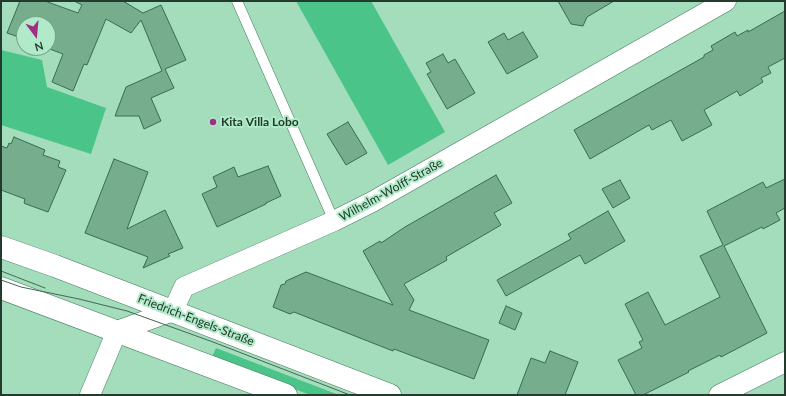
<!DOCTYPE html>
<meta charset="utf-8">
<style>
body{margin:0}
#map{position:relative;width:786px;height:396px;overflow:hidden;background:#a3ddbb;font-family:Lato,sans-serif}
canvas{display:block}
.frame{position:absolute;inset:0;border:2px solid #233a2d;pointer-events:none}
.north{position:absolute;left:16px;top:16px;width:40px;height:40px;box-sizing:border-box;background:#b0eac8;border:1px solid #78a48a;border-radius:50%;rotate:164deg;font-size:11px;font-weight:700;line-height:16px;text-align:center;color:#233a2d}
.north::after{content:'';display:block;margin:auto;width:14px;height:18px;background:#a22d87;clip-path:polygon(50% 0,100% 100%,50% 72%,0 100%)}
</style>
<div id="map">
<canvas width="786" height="396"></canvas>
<div class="frame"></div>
<div class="north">N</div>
</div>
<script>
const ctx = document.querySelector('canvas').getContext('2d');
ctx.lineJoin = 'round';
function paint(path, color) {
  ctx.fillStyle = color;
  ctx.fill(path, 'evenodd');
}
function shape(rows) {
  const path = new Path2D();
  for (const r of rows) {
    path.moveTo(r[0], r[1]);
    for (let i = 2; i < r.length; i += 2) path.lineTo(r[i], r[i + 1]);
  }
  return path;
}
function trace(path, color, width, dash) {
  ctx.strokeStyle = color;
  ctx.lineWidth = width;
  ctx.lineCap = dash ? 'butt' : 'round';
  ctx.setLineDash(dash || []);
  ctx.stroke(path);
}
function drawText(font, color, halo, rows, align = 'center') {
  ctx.font = font + ' Lato,sans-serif';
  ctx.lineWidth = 4;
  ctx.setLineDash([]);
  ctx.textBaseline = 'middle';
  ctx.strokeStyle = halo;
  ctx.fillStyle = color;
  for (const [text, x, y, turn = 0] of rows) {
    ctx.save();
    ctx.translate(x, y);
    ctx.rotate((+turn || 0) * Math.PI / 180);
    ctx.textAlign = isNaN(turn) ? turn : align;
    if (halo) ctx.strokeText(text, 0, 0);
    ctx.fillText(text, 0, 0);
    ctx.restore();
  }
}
const green = shape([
 [296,1,371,1,445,132,388,165],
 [1,50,42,60,47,87,106,108,91,154,1,125],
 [216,348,339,395,310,395,212,357]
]);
const building = shape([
 [20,1,45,1,78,13,82,5,74,1,123,1,143,13,161,5,186,60,165,69,174,88,151,98,161,121,144,129,139,116,115,116,126,87,162,71,141,20,131,33,106,19,87,65,84,64,73,91,52,82,63,54,47,48,48,48,48,24,24,24,24,39,7,33,20,1],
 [558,1,614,1,587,17,583,26,571,24,558,1],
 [785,11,785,58,768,67,771,73,761,78,763,82,740,96,737,91,704,110,712,125,682,141,671,120,652,130,649,125,590,159,574,130,704,57,704,55,713,50,711,46,735,32,737,36,748,30,748,32,785,11],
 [523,32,538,57,507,74,488,42,504,33,508,40,523,32],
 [443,54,448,63,455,59,475,93,447,109,427,74,431,72,426,63,443,54],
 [348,122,367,153,346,165,327,134,348,122],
 [14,137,45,150,43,155,60,161,58,167,66,170,48,212,26,204,24,203,25,199,1,190,1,146,7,148,9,143,11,144,14,137],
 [114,159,148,172,127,229,165,210,183,248,168,254,170,256,143,268,148,257,85,233,114,159],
 [268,166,281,196,266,203,266,204,217,227,202,194,217,187,213,177,234,167,238,177,268,166],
 [496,175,512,203,494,213,501,225,446,257,447,260,404,284,414,300,409,310,489,340,474,379,394,349,393,351,294,312,290,314,273,307,281,285,285,284,286,281,306,272,393,305,363,251,380,241,381,243,405,227,496,175],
 [785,179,785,208,776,213,780,220,763,229,762,227,724,246,767,333,721,357,720,355,688,371,689,372,643,395,636,395,618,360,642,348,639,342,643,340,625,304,648,292,665,325,720,297,700,256,723,245,707,211,763,182,766,188,785,179],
 [620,180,630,198,613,208,602,189,620,180],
 [608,211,625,241,585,264,580,255,506,296,497,280,571,239,568,234,608,211],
 [506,306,522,313,515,330,499,323,506,306],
 [550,351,578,362,565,395,517,395,531,358,545,363,550,351]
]);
const lane = shape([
 [237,1,334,221]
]);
const street = shape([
 [90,395,117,331,173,311,184,287,334,221,372,202,726,1],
 [719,395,785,362]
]);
const secondary = shape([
 [1,247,55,266,390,395],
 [1,288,286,395]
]);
const tram = shape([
 [1,271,45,288],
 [1,280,21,287,79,299,127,311,213,342,350,395]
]);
const markers = [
 [213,122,4,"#a22d87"]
];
const poiNames = [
 ["Kita Villa Lobo",221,122]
];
const streetNames = [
 ["Wilhelm-Wolff-Straße",391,190,-29],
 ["Friedrich-Engels-Straße",196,320,21]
];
paint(green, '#4bc489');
paint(building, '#75ad8d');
trace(building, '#366d50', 1);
trace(lane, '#437a5c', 11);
trace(street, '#437a5c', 21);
trace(secondary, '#437a5c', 23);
trace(lane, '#fff', 10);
trace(street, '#fff', 20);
trace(secondary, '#fff', 22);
trace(tram, '#466754', 1);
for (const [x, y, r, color] of markers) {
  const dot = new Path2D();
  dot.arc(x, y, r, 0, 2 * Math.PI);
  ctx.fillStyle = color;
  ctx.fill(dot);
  trace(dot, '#b0eac8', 1.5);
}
drawText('bold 12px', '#233a2d', '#b0eac8', poiNames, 'left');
drawText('12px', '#233a2d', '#b0eac8', streetNames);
</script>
